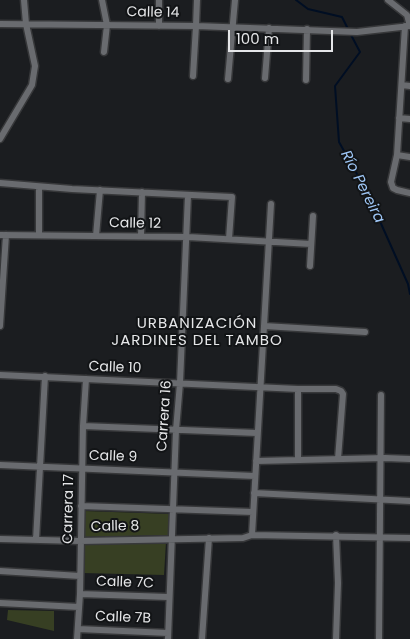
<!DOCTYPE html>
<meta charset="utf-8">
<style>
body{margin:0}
#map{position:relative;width:410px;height:639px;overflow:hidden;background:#1b1d20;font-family:Poppins,sans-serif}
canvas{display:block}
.scale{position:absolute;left:228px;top:30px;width:105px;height:22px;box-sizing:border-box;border:2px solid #e5e6e8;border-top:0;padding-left:6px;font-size:15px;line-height:18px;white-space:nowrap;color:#e5e6e8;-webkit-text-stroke:4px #121416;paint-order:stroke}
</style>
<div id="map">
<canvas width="410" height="639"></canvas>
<div class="scale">100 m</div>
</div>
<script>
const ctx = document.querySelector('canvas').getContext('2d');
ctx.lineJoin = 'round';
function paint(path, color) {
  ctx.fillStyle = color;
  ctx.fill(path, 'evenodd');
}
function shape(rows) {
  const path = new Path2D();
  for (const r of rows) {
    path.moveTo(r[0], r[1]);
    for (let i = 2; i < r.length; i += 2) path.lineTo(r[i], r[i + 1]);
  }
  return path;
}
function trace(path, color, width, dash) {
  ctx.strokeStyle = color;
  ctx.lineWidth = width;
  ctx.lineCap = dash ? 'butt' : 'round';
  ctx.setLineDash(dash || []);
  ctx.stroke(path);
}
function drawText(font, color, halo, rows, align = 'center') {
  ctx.font = font + ' Poppins,sans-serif';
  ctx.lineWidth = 4;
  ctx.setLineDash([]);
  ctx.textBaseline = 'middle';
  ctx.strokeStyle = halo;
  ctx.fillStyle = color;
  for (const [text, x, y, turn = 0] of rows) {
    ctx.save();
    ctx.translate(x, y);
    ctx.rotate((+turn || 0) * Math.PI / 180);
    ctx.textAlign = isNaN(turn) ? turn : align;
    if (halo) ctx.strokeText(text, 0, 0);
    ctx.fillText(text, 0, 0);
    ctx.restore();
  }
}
const green = shape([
 [84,511,170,514,168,535,83,537],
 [166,542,164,575,82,573,83,544],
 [8,610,54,611,54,631,7,620]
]);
const stream = shape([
 [296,0,308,9,342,17,348,29],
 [350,33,360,52,335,86,339,142,366,190,408,284,410,294]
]);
const minor = shape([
 [102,0,107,25,104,52],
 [388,0,407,15,410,26],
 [0,24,196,26,357,32,410,26],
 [159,26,159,0],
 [405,26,397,155,391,182,393,188,397,190,410,193],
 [193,76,196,26,197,0],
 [265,78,269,28],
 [228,79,235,0],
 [306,80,307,29],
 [402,85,410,86],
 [399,118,410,119],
 [0,139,32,85,35,66,26,24,24,0],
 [397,155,410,157],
 [0,183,72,189,232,197,229,239],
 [0,235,188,237,311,244],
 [39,235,39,187],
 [96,236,100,190],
 [141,236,142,192],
 [310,266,313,216],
 [0,326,6,235],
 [264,326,365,332],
 [0,375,298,389,336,389,341,391,343,394,338,459],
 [83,426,257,433],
 [298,460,298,389],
 [256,461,385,458,410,459],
 [0,465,255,476],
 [254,493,410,501],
 [81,506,253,512],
 [252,535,271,204],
 [0,539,80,541,243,538,252,535,410,538],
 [36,540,45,376],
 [0,571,80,576],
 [80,594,168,597],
 [0,603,79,607],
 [78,629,168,633],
 [77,639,80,594,83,426,86,379],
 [168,639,176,430,180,383,188,195],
 [202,639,209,538],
 [336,639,338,583,336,535],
 [379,639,381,395]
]);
const streetNames = [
 ["Calle 14",153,13,1],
 ["Calle 12",135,224,1],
 ["Calle 10",115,368,2],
 ["Carrera 16",165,416,-86],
 ["Calle 9",113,457,2],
 ["Carrera 17",69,509,-89],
 ["Calle 8",115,527,-1],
 ["Calle 7C",125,583,2],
 ["Calle 7B",123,618,2]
];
const waterNames = [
 ["Río Pereira",362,187,63]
];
const neighbourhoodNames = [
 ["URBANIZACIÓN",197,324],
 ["JARDINES DEL TAMBO",197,341]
];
paint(green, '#373f23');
trace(stream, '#000e23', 2);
trace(minor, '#37383a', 9);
trace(minor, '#696b6f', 6);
drawText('14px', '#e5e6e8', '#121416', streetNames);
drawText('italic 15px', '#9ec6f6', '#121416', waterNames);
ctx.letterSpacing = '1px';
drawText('15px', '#e5e6e8', '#121416', neighbourhoodNames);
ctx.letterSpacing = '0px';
</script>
